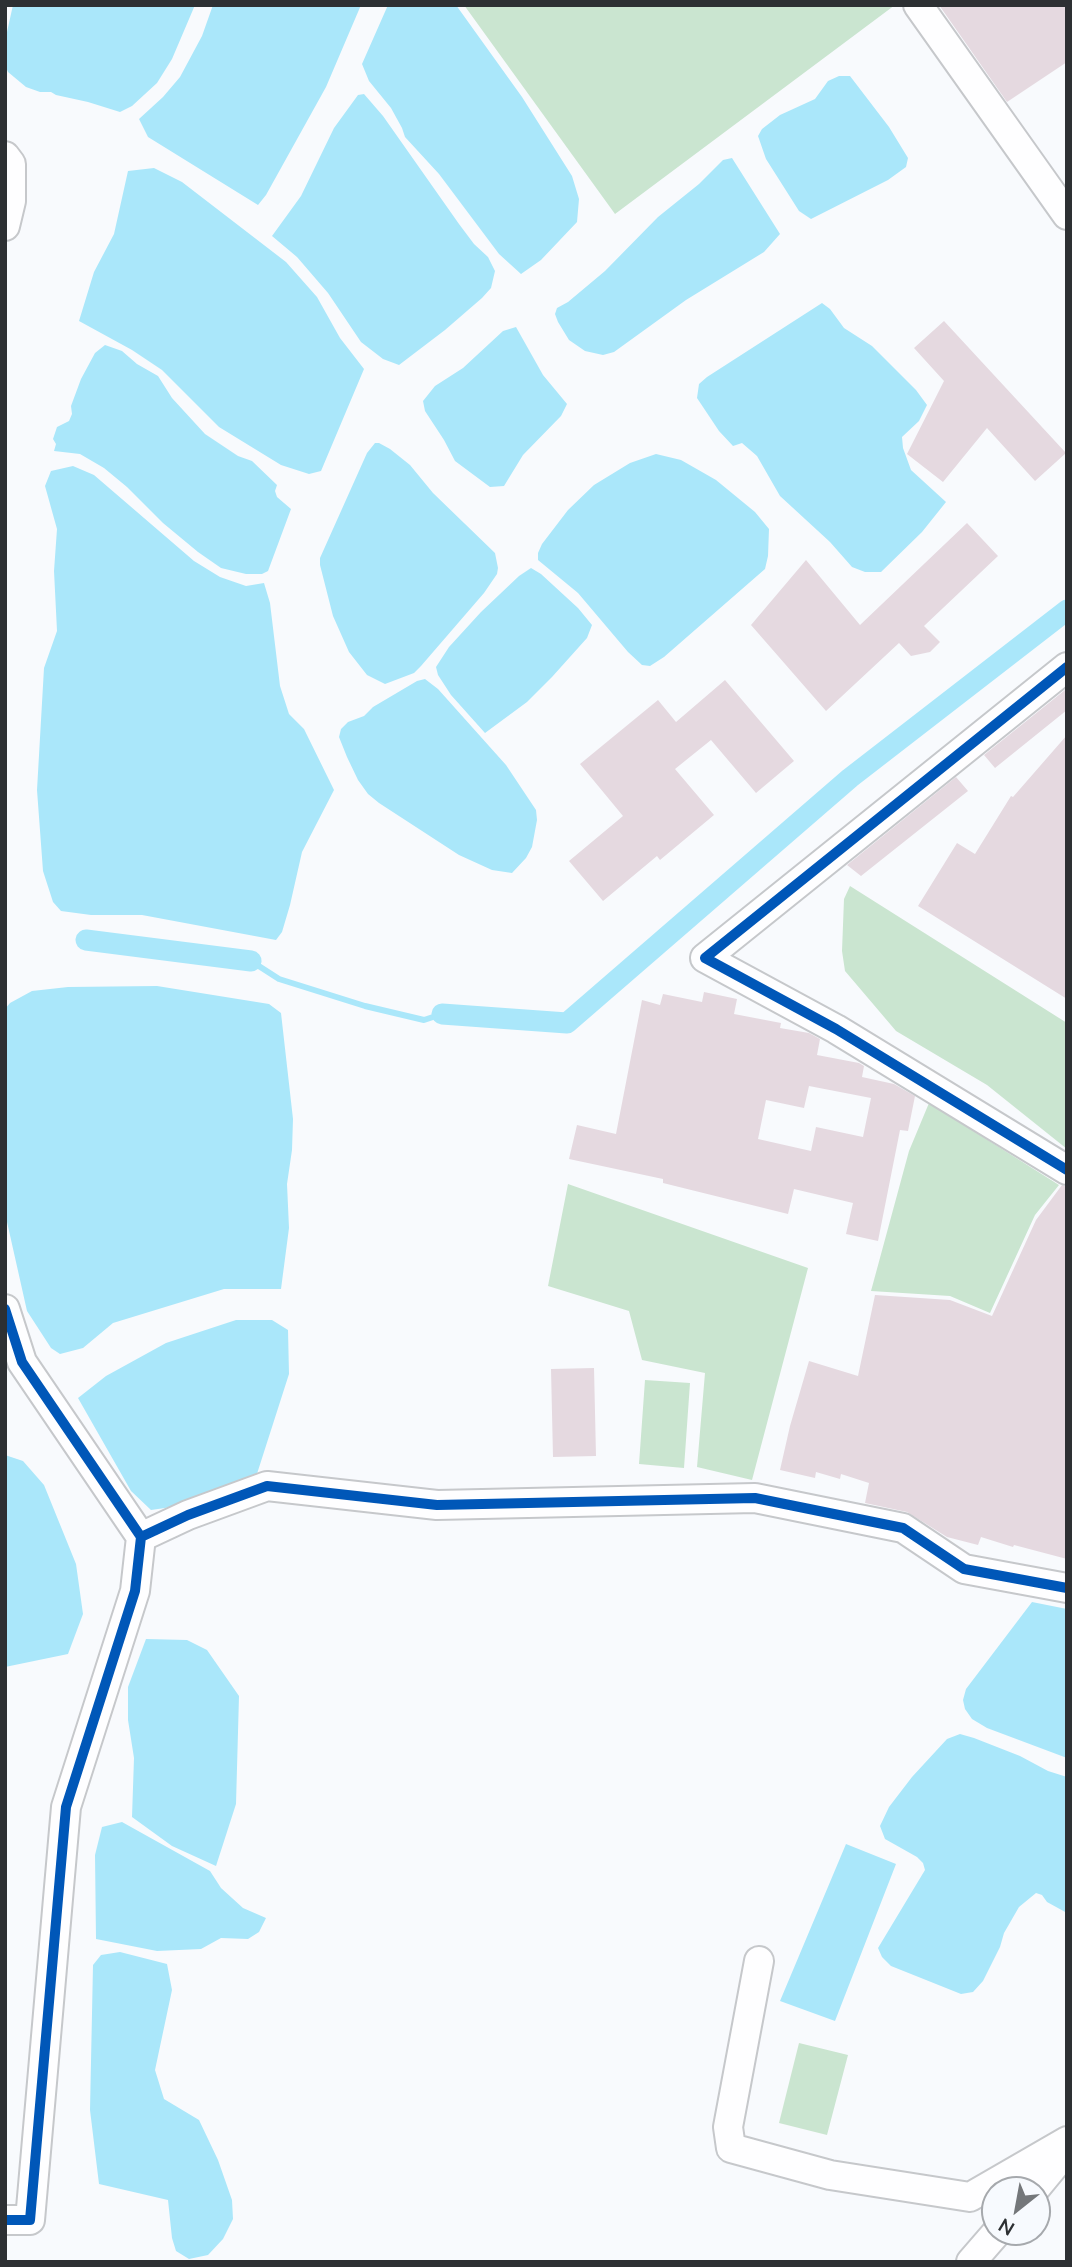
<!DOCTYPE html>
<style>
body{margin:0}
#map{position:relative;width:1072px;height:2267px;overflow:hidden;background:#f8fafd;font-family:Mulish,sans-serif}
canvas{display:block}
.frame{position:absolute;inset:0;border:7px solid #2d3033;pointer-events:none}
.north{position:absolute;left:981px;top:2176px;width:70px;height:70px;box-sizing:border-box;background:#f7fafe;border:2px solid #a6a9ad;border-radius:50%;rotate:211deg;font-size:19px;font-weight:700;line-height:28px;text-align:center;color:#2d3033}
.north::after{content:'';display:block;margin:auto;width:24px;height:32px;background:#74777a;clip-path:polygon(50% 0,100% 100%,50% 72%,0 100%)}
</style>
<div id="map">
<canvas width="1072" height="2267"></canvas>
<div class="frame"></div>
<div class="north">N</div>
</div>
<script>
const ctx = document.querySelector('canvas').getContext('2d');
ctx.lineJoin = 'round';
function paint(path, color) {
  ctx.fillStyle = color;
  ctx.fill(path, 'evenodd');
}
function shape(rows) {
  const path = new Path2D();
  for (const r of rows) {
    path.moveTo(r[0], r[1]);
    for (let i = 2; i < r.length; i += 2) path.lineTo(r[i], r[i + 1]);
  }
  return path;
}
function trace(path, color, width, dash) {
  ctx.strokeStyle = color;
  ctx.lineWidth = width;
  ctx.lineCap = dash ? 'butt' : 'round';
  ctx.setLineDash(dash || []);
  ctx.stroke(path);
}
const green = shape([
 [464,5,895,5,615,214],
 [850,886,1067,1023,1067,1149,987,1085,896,1031,845,971,842,951,844,899],
 [929,1103,1059,1185,1035,1215,990,1313,950,1296,871,1291,909,1151],
 [568,1184,808,1268,752,1480,697,1467,705,1373,642,1360,629,1311,548,1286],
 [645,1380,690,1383,684,1468,639,1464],
 [799,2043,848,2055,827,2135,779,2123]
]);
const water = shape([
 [13,5,195,5,172,59,157,83,132,106,120,112,88,102,56,95,51,92,40,92,26,87,8,72,5,65,5,41],
 [213,5,361,5,326,87,266,195,258,205,148,137,139,119,163,97,180,77,202,36],
 [388,5,456,5,522,97,572,176,579,199,577,222,541,260,521,274,499,254,439,174,405,137,402,128,391,108,369,81,362,64],
 [839,76,850,76,889,127,908,158,906,167,888,180,811,219,799,211,766,159,758,136,762,129,780,115,815,99,828,81],
 [364,94,383,116,459,224,474,244,488,257,495,271,491,288,482,298,445,330,399,365,383,359,361,342,328,293,297,257,272,236,301,196,334,128,358,95],
 [732,158,780,234,764,252,686,300,614,352,603,355,585,351,569,340,558,322,555,314,557,308,568,302,605,271,658,217,699,184,723,160],
 [154,168,182,182,286,262,317,297,340,338,364,369,321,471,309,474,281,465,219,427,162,370,132,350,79,321,94,272,114,234,128,171],
 [822,303,830,309,844,328,872,346,916,390,927,405,919,421,902,437,903,448,911,470,946,502,922,532,881,572,865,572,852,567,830,542,780,496,757,456,742,443,733,446,719,431,697,398,699,384,707,377],
 [516,327,543,375,567,404,561,416,523,455,504,486,490,487,455,461,444,440,425,411,423,401,435,386,463,368,503,331],
 [105,345,122,351,137,364,158,376,172,398,205,434,238,456,252,461,277,485,275,491,277,497,291,509,268,571,262,574,246,574,221,568,198,552,163,523,127,487,104,468,80,454,54,451,56,444,53,439,57,427,69,421,72,414,71,406,81,379,95,353],
 [375,443,379,443,390,449,410,465,433,493,495,553,498,568,497,574,484,593,421,666,414,673,385,684,367,675,349,652,333,616,320,565,320,558,367,453],
 [656,454,681,460,716,480,755,512,769,529,768,556,765,569,664,657,650,666,642,665,628,652,578,593,538,560,538,553,542,544,568,510,594,485,630,463],
 [73,466,94,475,194,561,220,577,246,586,264,583,270,603,280,686,289,714,304,729,334,790,302,852,290,905,282,932,276,940,142,915,91,915,61,911,53,902,43,871,37,790,44,668,57,631,54,571,57,529,45,486,51,471],
 [531,568,541,574,578,608,592,625,587,638,552,677,527,702,485,733,451,695,438,675,436,667,449,647,481,612,519,576],
 [425,679,438,689,506,765,536,810,537,820,532,847,526,858,512,873,492,870,459,855,379,803,368,794,358,780,347,757,339,737,341,729,348,722,364,716,373,707,417,681],
 [157,986,269,1004,281,1013,293,1119,292,1150,287,1184,289,1228,281,1289,224,1289,113,1323,83,1348,60,1354,51,1348,27,1311,5,1213,5,1009,10,1003,32,991,68,987],
 [236,1320,272,1320,288,1330,289,1374,255,1480,228,1499,151,1510,131,1491,78,1398,106,1376,166,1343],
 [5,1455,23,1461,44,1485,76,1564,83,1614,68,1654,5,1667],
 [1032,1602,1067,1609,1067,1758,987,1728,972,1719,965,1709,963,1700,966,1689],
 [146,1639,187,1640,207,1650,239,1696,236,1804,216,1866,172,1846,132,1817,134,1758,128,1720,128,1687],
 [960,1734,974,1738,1020,1756,1048,1771,1067,1777,1067,1913,1047,1902,1042,1895,1036,1893,1019,1907,1004,1933,1000,1947,983,1981,973,1992,961,1994,891,1966,882,1957,878,1948,925,1870,923,1863,917,1857,885,1839,880,1826,889,1807,912,1777,947,1739],
 [122,1822,210,1871,221,1888,243,1908,266,1918,259,1932,248,1939,221,1938,201,1949,157,1951,96,1939,95,1855,102,1827],
 [846,1844,896,1864,835,2021,780,2001],
 [120,1952,167,1964,172,1990,155,2070,164,2099,199,2120,218,2160,232,2200,233,2219,223,2239,208,2255,189,2259,176,2251,172,2238,168,2200,99,2184,90,2110,93,1965,101,1955]
]);
const stream = shape([
 [251,961,279,979,365,1006,424,1020,442,1014]
]);
const canal = shape([
 [86,940,251,961],
 [442,1014,567,1023,850,778,1067,610]
]);
const building = shape([
 [939,5,1067,5,1067,62,1007,102],
 [944,321,1066,453,1035,481,987,428,943,482,907,454,944,381,914,348],
 [967,523,998,556,924,626,940,642,930,652,911,656,899,643,826,711,751,625,806,560,860,625],
 [725,680,794,761,756,793,711,740,675,769,714,815,660,860,657,856,603,901,569,861,623,816,580,764,658,700,676,722],
 [1065,690,1067,710,995,768,984,755],
 [1067,735,1067,999,918,906,957,843,975,854,1011,796,1013,797],
 [956,777,968,791,861,876,847,865],
 [704,992,737,999,734,1014,781,1023,780,1028,809,1033,820,1039,817,1055,859,1063,864,1066,862,1077,894,1084,915,1096,908,1131,900,1130,878,1241,846,1234,853,1203,794,1189,788,1214,663,1183,663,1179,569,1159,577,1125,616,1134,642,1000,660,1005,663,994,702,1002],
 [809,1086,871,1098,863,1137,816,1127,811,1151,758,1139,766,1100,804,1108],
 [1062,1185,1067,1187,1067,1559,1014,1545,1013,1547,981,1537,978,1545,947,1537,907,1512,865,1503,869,1483,841,1474,840,1479,816,1472,815,1478,780,1470,790,1426,809,1361,858,1376,875,1295,950,1300,992,1316,1036,1220],
 [594,1368,596,1456,553,1457,551,1369]
]);
const minor = shape([
 [918,5,1067,215],
 [5,156,11,164,11,201,5,226],
 [1067,667,705,958,836,1029,1067,1170],
 [5,1309,22,1362,141,1537,135,1591,66,1807,30,2220,5,2220],
 [141,1537,188,1515,267,1486,437,1505,755,1498,903,1528,964,1569,1067,1588],
 [759,1961,728,2127,731,2148,830,2175,970,2197,1067,2141],
 [1034,2190,1067,2150],
 [971,2262,997,2232]
]);
const cycleway = shape([
 [1067,667,705,958,836,1029,1067,1170],
 [5,1309,22,1362,141,1537,135,1591,66,1807,30,2220,5,2220],
 [141,1537,188,1515,267,1486,437,1505,755,1498,903,1528,964,1569,1067,1588]
]);
paint(green, '#cae5d0');
paint(water, '#aae7fa');
trace(stream, '#aae7fa', 6);
trace(canal, '#aae7fa', 21);
paint(building, '#e5d9e0');
trace(minor, '#c6c8cb', 32);
trace(minor, '#fefeff', 28);
trace(cycleway, '#0057b8', 10);
</script>
